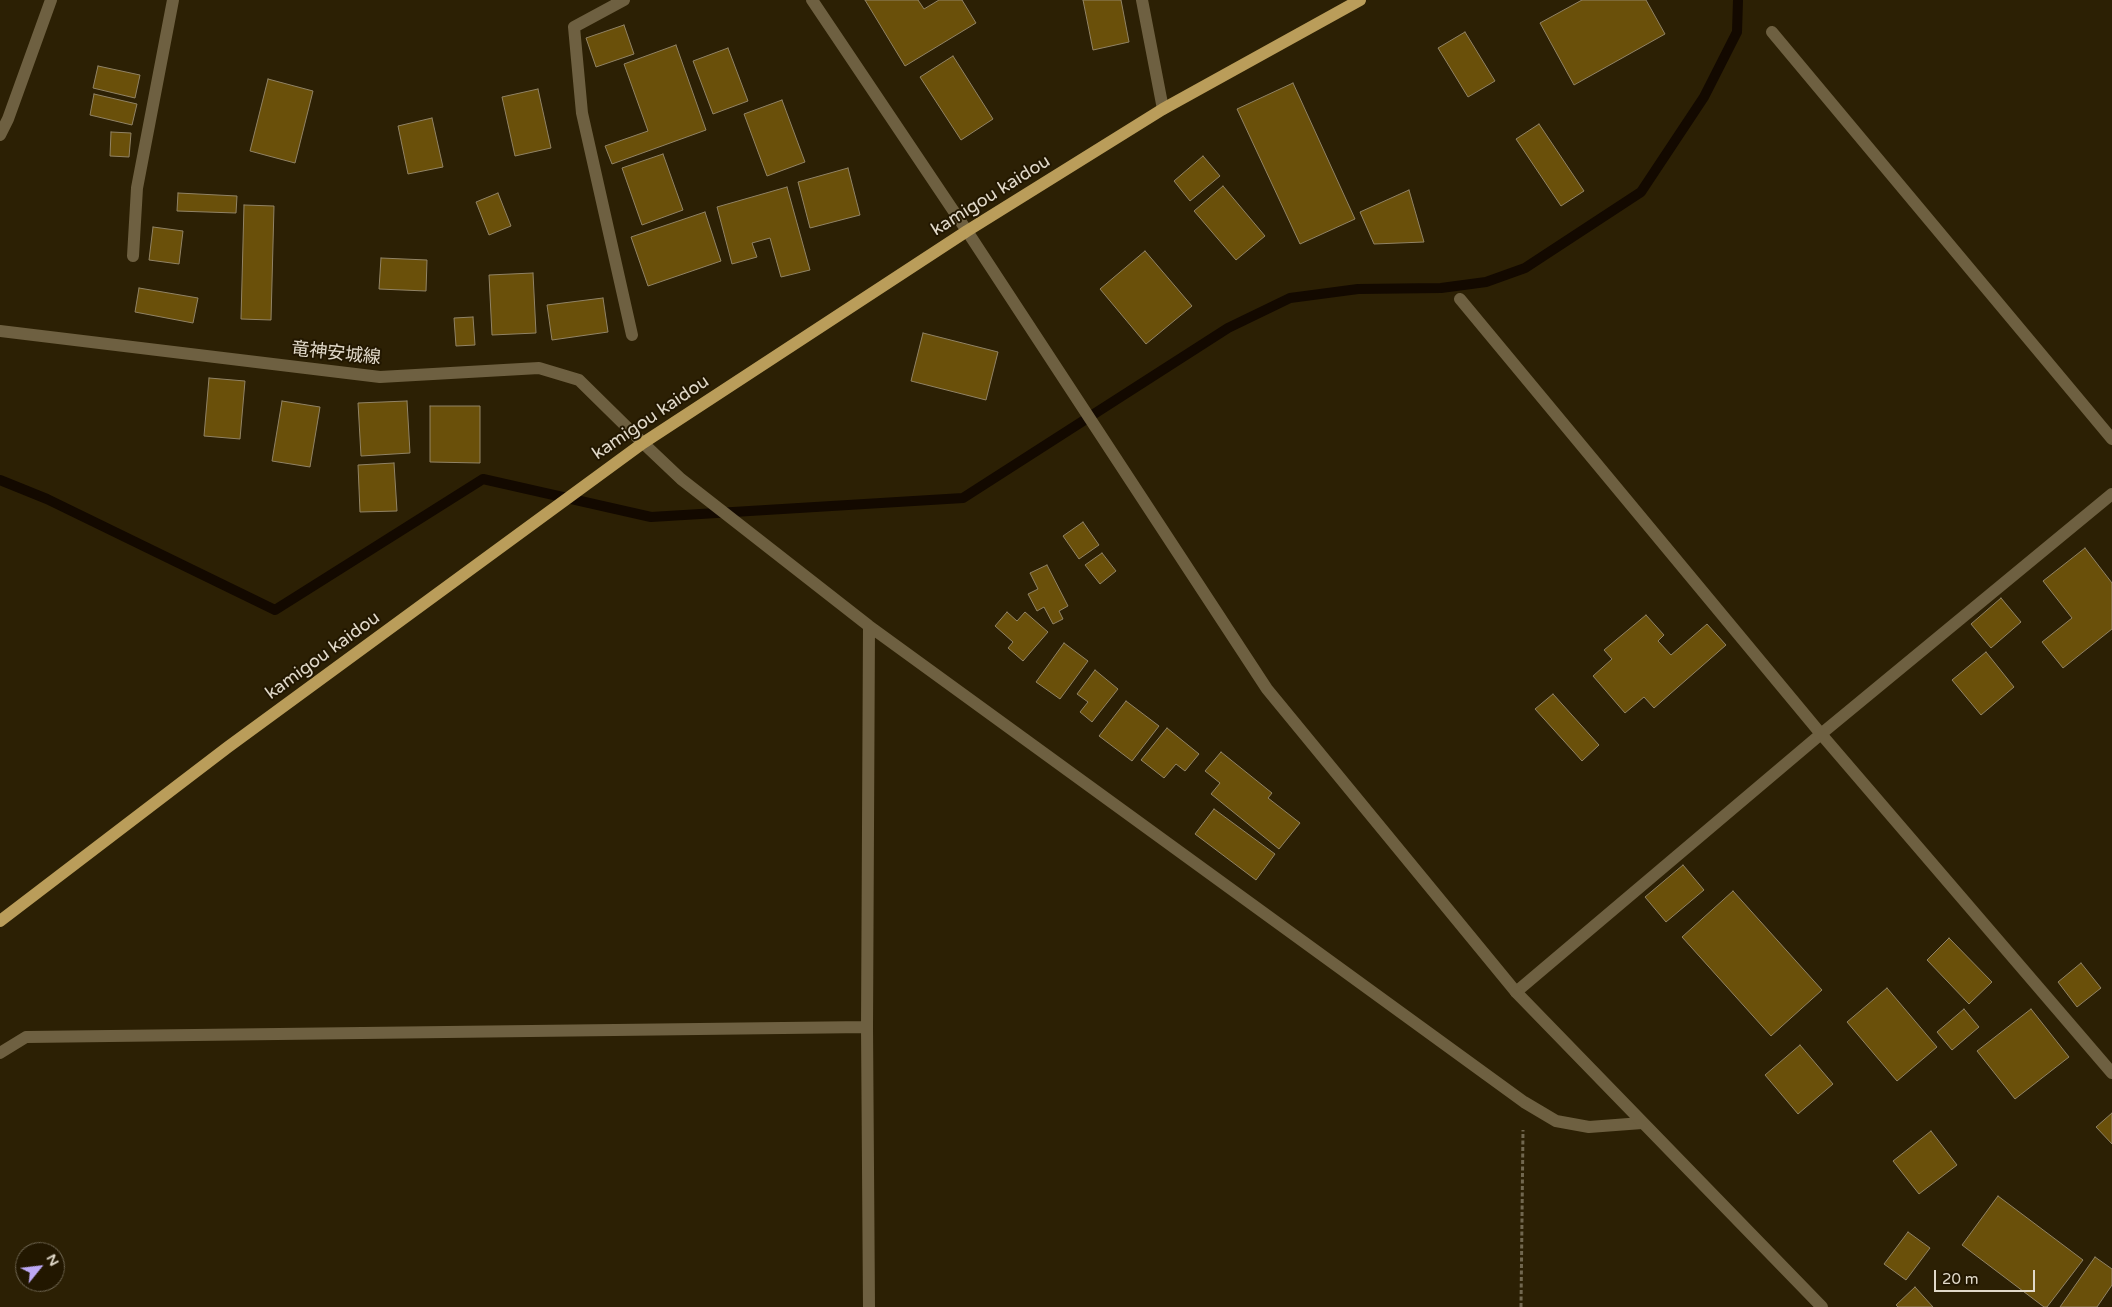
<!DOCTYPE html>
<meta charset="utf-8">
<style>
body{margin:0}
#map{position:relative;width:2112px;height:1307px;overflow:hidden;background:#2c2004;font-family:"Varela Round",sans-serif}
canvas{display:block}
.north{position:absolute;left:15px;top:1242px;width:50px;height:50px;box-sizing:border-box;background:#221700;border:1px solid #6e6550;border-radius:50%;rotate:61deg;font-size:14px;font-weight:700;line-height:20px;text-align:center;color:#e1d9c9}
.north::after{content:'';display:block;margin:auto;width:18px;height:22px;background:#bda9f5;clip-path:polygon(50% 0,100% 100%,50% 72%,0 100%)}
.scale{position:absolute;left:1934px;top:1270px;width:101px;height:22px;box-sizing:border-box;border:2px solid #e1d9c9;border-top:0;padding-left:6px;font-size:15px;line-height:18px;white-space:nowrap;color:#e1d9c9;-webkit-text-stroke:4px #221700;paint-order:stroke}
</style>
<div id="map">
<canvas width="2112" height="1307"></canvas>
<div class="north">N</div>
<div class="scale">20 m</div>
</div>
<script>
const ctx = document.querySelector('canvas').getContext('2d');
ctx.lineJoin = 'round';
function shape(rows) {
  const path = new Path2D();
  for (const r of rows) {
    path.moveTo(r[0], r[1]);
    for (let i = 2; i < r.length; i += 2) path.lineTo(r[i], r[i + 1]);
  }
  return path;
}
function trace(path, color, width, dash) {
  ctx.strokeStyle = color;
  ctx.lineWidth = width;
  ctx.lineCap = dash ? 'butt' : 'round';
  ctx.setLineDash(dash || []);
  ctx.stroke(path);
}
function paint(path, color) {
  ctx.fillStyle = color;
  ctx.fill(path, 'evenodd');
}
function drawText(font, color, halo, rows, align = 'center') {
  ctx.font = font + ' "Varela Round","Noto Sans JP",sans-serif';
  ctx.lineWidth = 4;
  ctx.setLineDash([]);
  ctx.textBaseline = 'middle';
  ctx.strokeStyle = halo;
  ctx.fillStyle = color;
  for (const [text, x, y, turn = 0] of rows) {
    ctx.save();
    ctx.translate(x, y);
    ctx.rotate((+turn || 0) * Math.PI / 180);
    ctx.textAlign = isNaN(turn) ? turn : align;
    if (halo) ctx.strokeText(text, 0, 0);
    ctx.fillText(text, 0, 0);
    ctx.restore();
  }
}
const stream = shape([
 [0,480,47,499,275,610,483,479,651,517,963,498,1228,328,1290,298,1358,289,1441,288,1486,282,1525,268,1641,192,1704,97,1737,32,1738,0]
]);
const building = shape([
 [865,0,918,0,924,9,939,0,962,0,976,23,905,66,865,0],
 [1083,0,1121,0,1129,42,1093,50,1083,0],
 [1582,0,1646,0,1665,34,1574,85,1540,23,1582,0],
 [624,25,634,54,596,67,586,38,624,25],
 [1465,32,1495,81,1468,97,1438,48,1465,32],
 [676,45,706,130,612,164,605,146,648,131,624,64,676,45],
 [728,48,748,101,713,114,693,61,728,48],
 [953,56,993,119,961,140,920,77,953,56],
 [98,66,140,75,135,98,93,88,98,66],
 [268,79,313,91,295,163,250,151,268,79],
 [1293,83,1355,219,1300,244,1237,109,1293,83],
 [538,89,551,148,515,156,502,97,538,89],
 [94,94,137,104,132,125,90,115,94,94],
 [782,100,805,162,767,176,744,114,782,100],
 [432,118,443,167,408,174,398,126,432,118],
 [1539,124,1584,191,1561,206,1516,139,1539,124],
 [111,132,131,133,129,157,110,156,111,132],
 [663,154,683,210,642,225,622,168,663,154],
 [1203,156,1220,176,1190,201,1174,181,1203,156],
 [848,168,860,215,810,228,798,182,848,168],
 [1223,186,1265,236,1236,260,1194,211,1223,186],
 [787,187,810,270,781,277,770,238,752,243,757,257,732,264,717,207,787,187],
 [1409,190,1424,242,1374,244,1360,212,1409,190],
 [178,193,237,196,236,213,177,211,178,193],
 [498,193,511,226,489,235,476,202,498,193],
 [244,205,274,206,271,320,241,319,244,205],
 [705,212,721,261,648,286,631,237,705,212],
 [153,227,183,231,179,264,149,260,153,227],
 [1145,251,1192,306,1146,344,1100,289,1145,251],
 [381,258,427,260,426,291,379,289,381,258],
 [533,273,536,333,492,335,489,275,533,273],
 [139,288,198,298,193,323,135,312,139,288],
 [603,298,608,332,552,340,547,305,603,298],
 [473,317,475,345,456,346,454,318,473,317],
 [923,333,998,352,986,400,911,381,923,333],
 [209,378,245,381,240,439,204,436,209,378],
 [282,401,320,407,310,467,272,461,282,401],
 [407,401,410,453,361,456,358,403,407,401],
 [430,406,480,406,480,463,430,462,430,406],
 [394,463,397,511,360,512,358,465,394,463],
 [1083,522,1099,545,1079,559,1063,536,1083,522],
 [2085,548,2112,583,2112,629,2063,668,2042,642,2072,618,2043,581,2085,548],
 [1102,553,1116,571,1100,584,1085,565,1102,553],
 [1047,565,1068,606,1059,611,1063,619,1053,624,1044,607,1037,611,1028,594,1038,589,1030,573,1047,565],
 [2001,598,2021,622,1991,648,1971,624,2001,598],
 [1007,612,1017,621,1025,612,1048,632,1023,661,1008,648,1013,642,995,626,1007,612],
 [1646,615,1664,635,1658,641,1671,655,1707,624,1726,645,1654,708,1644,697,1625,713,1593,676,1612,659,1604,650,1646,615],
 [1064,643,1088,661,1060,699,1036,682,1064,643],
 [1986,652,2014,687,1981,715,1952,680,1986,652],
 [1095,670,1118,689,1092,722,1080,712,1088,702,1077,694,1095,670],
 [1553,694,1599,745,1582,761,1535,709,1553,694],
 [1126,701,1159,726,1132,761,1099,736,1126,701],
 [1167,728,1199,754,1185,771,1176,764,1164,778,1141,760,1167,728],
 [1221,752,1272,793,1268,798,1300,823,1279,849,1211,794,1220,783,1205,771,1221,752],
 [1214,809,1275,854,1256,880,1195,834,1214,809],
 [1683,865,1704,890,1666,922,1645,897,1683,865],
 [1733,891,1822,990,1771,1036,1682,937,1733,891],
 [1949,938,1992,982,1969,1004,1927,960,1949,938],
 [2081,963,2101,988,2077,1007,2058,982,2081,963],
 [1887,988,1937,1047,1897,1081,1847,1022,1887,988],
 [1964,1009,1979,1027,1952,1050,1937,1032,1964,1009],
 [2031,1009,2069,1057,2015,1099,1977,1051,2031,1009],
 [1800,1045,1833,1084,1798,1114,1765,1075,1800,1045],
 [2112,1113,2112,1144,2096,1127,2112,1113],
 [1931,1131,1957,1165,1919,1194,1893,1161,1931,1131],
 [1998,1196,2083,1260,2047,1307,2044,1307,1962,1245,1998,1196],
 [1908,1232,1930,1248,1906,1280,1884,1264,1908,1232],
 [2095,1257,2112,1269,2112,1285,2097,1307,2060,1307,2095,1257],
 [1915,1287,1933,1307,1898,1307,1896,1305,1915,1287]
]);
const path = shape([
 [1521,1307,1523,1130]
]);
const minor = shape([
 [624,0,574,27,582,113,632,335],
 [1142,0,1163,109],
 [1772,32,2112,439],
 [0,135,8,119,51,0],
 [133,256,137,188,173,0],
 [1460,299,1821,734,2112,1073],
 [643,443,681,479,869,626,1524,1102,1556,1121,1589,1127,1642,1123],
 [869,626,867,1027,869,1307],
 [1516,992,1821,734,2112,494],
 [0,1053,26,1037,867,1027]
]);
const tertiary = shape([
 [812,0,967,231,1267,689,1516,992,1822,1307],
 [0,331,380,377,539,368,579,380,643,443]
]);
const primary = shape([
 [0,921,228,747,643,443,967,231,1163,109,1360,0]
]);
const streetNames = [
 ["kamigou kaidou",991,196,-32],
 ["竜神安城線",336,354,6],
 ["kamigou kaidou",651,418,-34],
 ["kamigou kaidou",323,656,-36]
];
trace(stream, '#130900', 10);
paint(building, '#6a500a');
trace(building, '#918365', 1);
trace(path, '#71674f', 3, [4, 2.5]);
trace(minor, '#6e6041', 12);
trace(tertiary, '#6e6041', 12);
trace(primary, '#ba9d5a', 12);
drawText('18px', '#e1d9c9', '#221700', streetNames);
</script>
